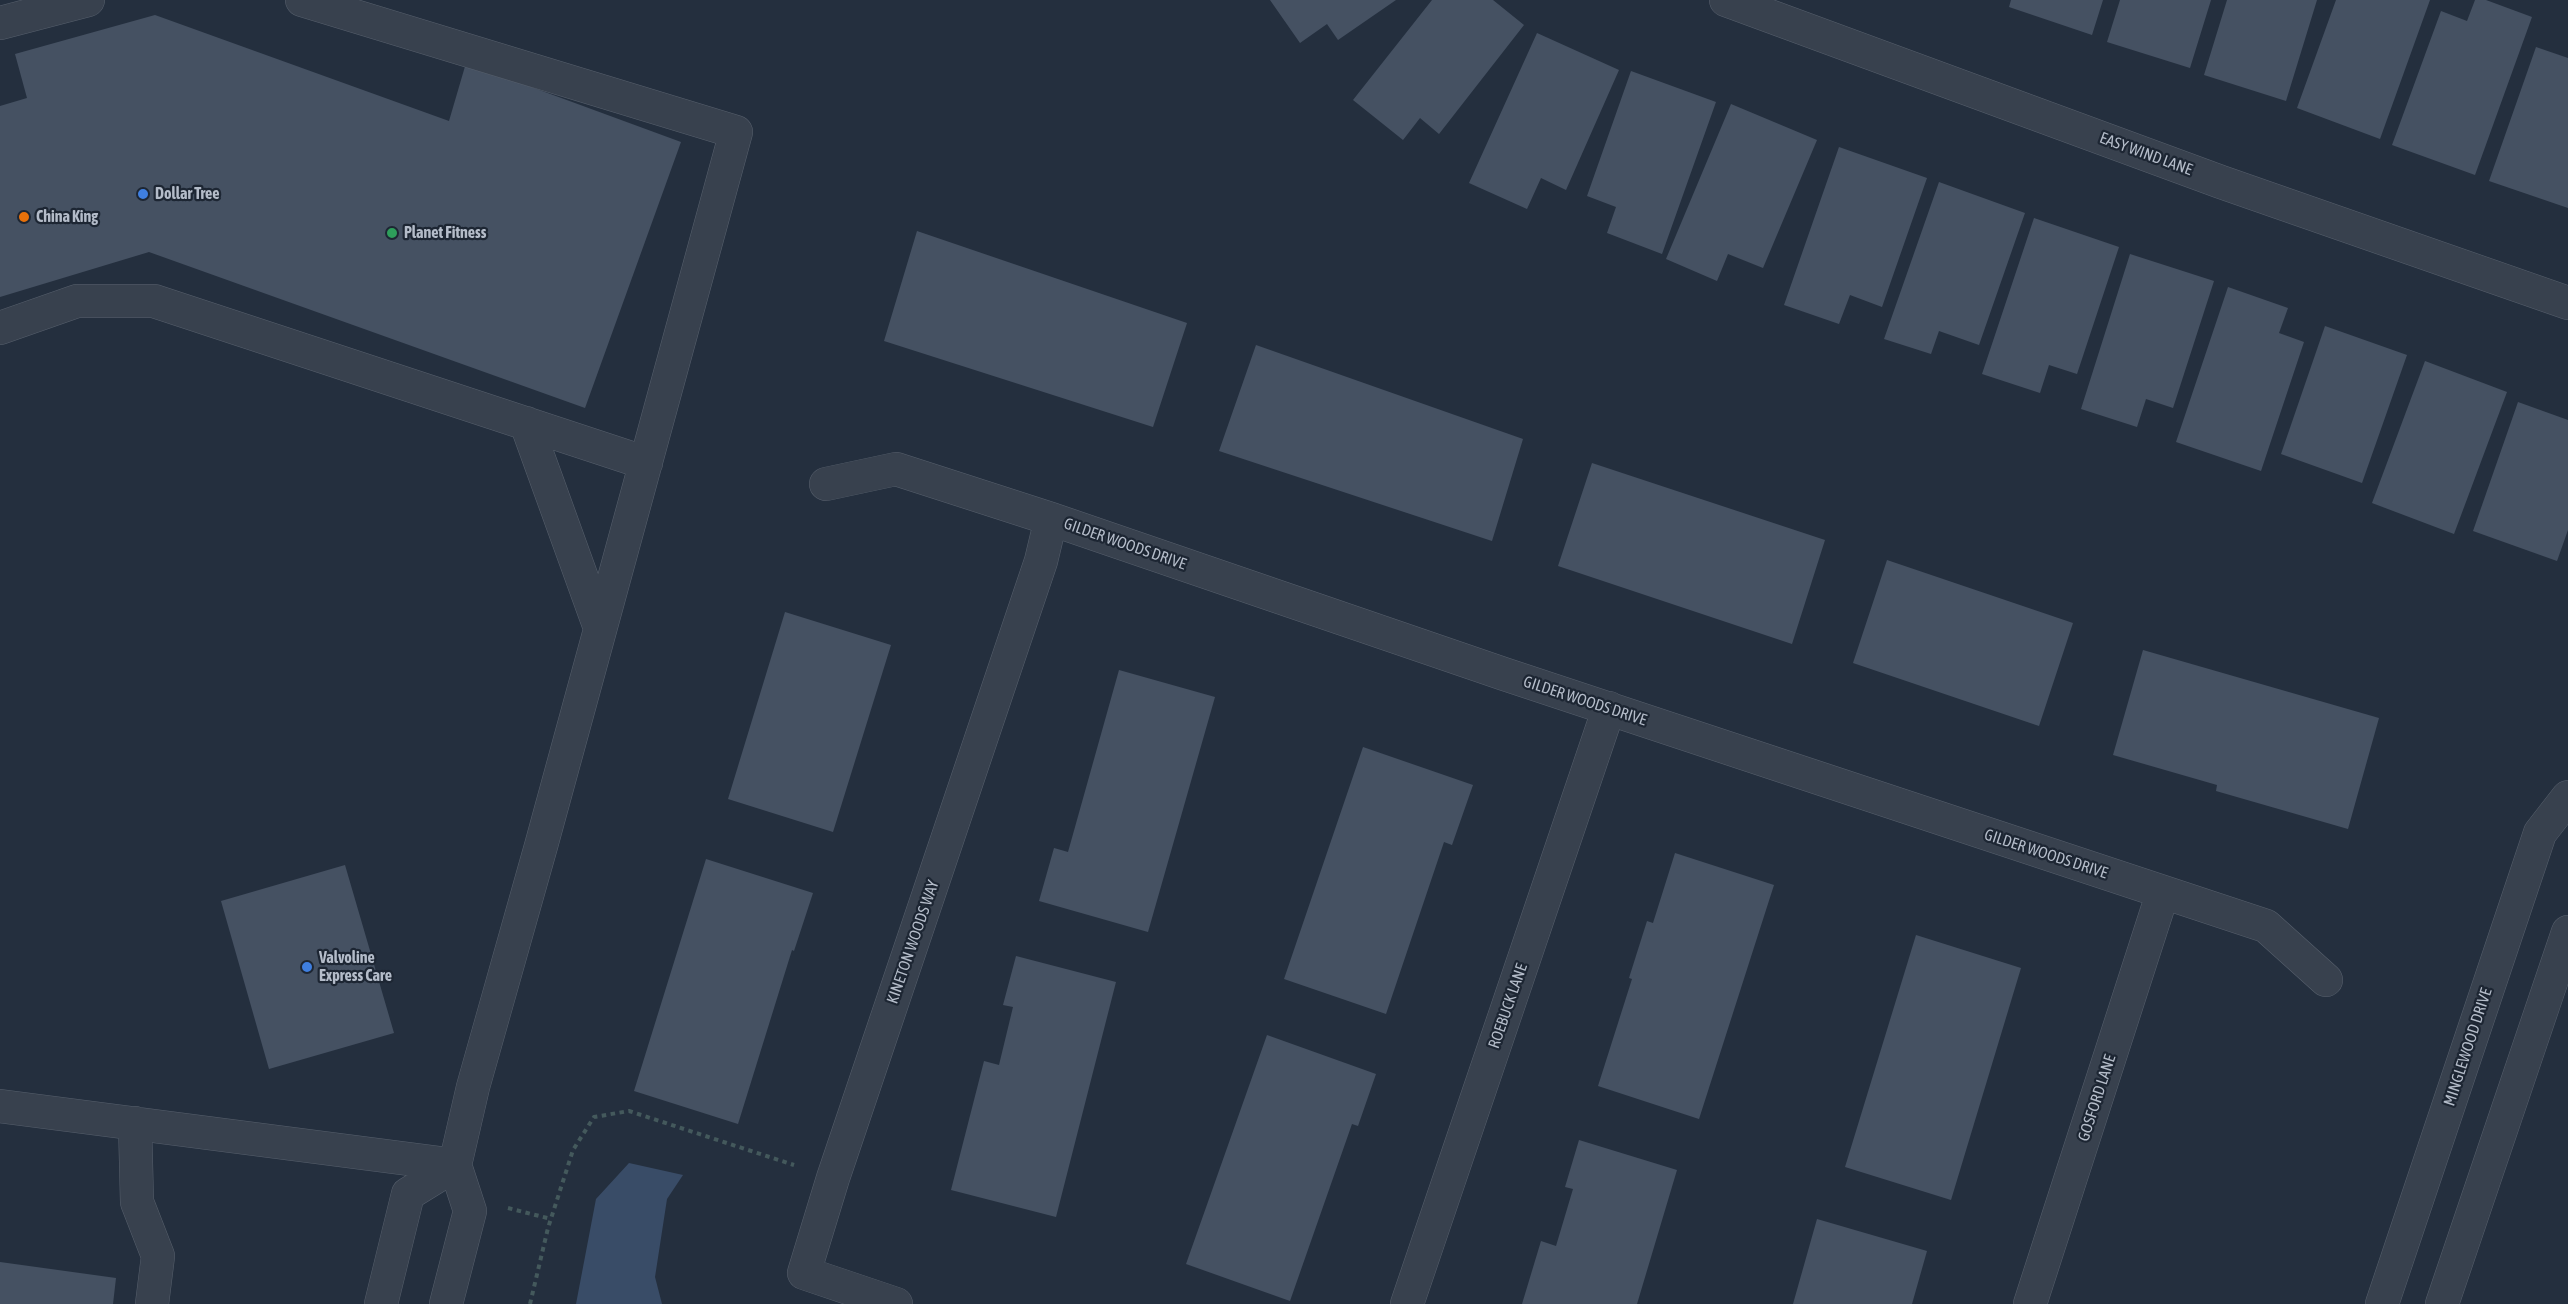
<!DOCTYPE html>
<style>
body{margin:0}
canvas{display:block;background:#242f3e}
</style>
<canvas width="2568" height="1304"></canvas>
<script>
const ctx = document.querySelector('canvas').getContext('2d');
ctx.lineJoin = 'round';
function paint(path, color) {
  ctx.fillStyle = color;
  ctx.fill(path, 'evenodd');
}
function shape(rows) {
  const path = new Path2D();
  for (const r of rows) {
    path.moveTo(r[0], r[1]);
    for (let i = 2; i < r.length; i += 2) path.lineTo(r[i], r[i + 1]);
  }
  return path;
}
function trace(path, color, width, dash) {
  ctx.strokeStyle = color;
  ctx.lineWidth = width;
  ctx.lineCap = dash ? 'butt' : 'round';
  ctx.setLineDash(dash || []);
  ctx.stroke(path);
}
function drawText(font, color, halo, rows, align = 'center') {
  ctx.font = font + ' "Asap Condensed",sans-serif';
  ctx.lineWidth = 4.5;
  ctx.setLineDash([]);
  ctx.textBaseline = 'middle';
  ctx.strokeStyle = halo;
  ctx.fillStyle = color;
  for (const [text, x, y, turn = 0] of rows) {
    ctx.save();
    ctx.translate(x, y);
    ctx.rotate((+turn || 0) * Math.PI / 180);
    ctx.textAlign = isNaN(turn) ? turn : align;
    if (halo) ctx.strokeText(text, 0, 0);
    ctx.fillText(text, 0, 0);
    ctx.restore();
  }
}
const water = shape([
 [629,1163,683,1175,667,1199,655,1277,662,1304,576,1304,596,1199]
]);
const building = shape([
 [1270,0,1396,0,1338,40,1327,24,1300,43],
 [1432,0,1493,0,1524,25,1439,134,1420,118,1403,140,1353,100],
 [2011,0,2103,0,2092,35,2009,7],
 [2120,0,2211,0,2190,68,2107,42],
 [2227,0,2317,0,2286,101,2204,75],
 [2336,0,2430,0,2380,139,2297,108],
 [2475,0,2486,0,2532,17,2475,175,2392,145,2441,11,2467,21],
 [155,15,449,121,466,63,681,142,585,408,149,252,0,297,0,106,27,98,15,54],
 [1537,33,1619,70,1566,190,1541,178,1527,209,1469,183],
 [2536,47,2568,58,2568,208,2489,181],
 [1631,71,1716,102,1662,254,1607,233,1616,207,1587,196],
 [1731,104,1817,140,1763,268,1728,254,1717,281,1666,259],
 [1839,147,1927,178,1882,307,1850,295,1839,324,1784,305],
 [1939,182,2025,213,1979,345,1939,331,1931,354,1884,339],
 [2034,218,2119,247,2077,374,2049,365,2040,393,1982,374],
 [917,231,1187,323,1153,427,884,341],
 [2130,254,2214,281,2173,408,2146,399,2137,427,2081,409],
 [2228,287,2288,308,2279,333,2304,342,2261,471,2176,442],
 [2325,326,2407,355,2362,483,2281,454],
 [1256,345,1523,439,1492,541,1219,451],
 [2425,361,2507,392,2454,534,2372,503],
 [2518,402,2568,420,2568,530,2557,561,2473,531],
 [1592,463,1825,540,1792,644,1558,566],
 [1887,560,2073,623,2039,726,1853,663],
 [785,612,891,645,833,832,728,799],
 [2143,650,2379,718,2348,829,2216,791,2217,785,2113,755],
 [1119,670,1215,697,1148,932,1039,901,1054,848,1068,852],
 [1363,747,1473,785,1452,845,1444,842,1386,1014,1284,979],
 [1675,853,1774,885,1699,1119,1598,1086,1632,979,1629,978,1647,921,1653,923],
 [706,859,813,893,794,951,792,950,738,1124,634,1091],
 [345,865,394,1033,269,1069,221,901],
 [1916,935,2021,968,1951,1200,1845,1167],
 [1016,956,1116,982,1056,1217,951,1190,984,1061,999,1065,1013,1007,1003,1005],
 [1267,1035,1376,1074,1358,1126,1352,1124,1290,1301,1186,1264],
 [1579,1140,1677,1170,1637,1304,1522,1304,1541,1241,1556,1246,1573,1189,1565,1187],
 [1817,1219,1927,1251,1912,1304,1793,1304],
 [0,1262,116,1278,113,1304,0,1304]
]);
const path = shape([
 [508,1208,551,1219],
 [530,1304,548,1228,573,1150,594,1117,629,1111,794,1165]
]);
const minor = shape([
 [302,0,736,132,541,846,473,1087,455,1165,470,1211,446,1304],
 [1726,0,2221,182,2568,303],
 [0,23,88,0],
 [0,328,77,301,154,301,646,463],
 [526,423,600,628],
 [826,484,896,469,1051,519,1504,674,2266,926,2326,980],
 [0,1106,455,1165],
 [135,1123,137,1202,158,1256,152,1304],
 [381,1304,408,1194,455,1165],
 [896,1304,804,1273,833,1178,1041,561,1051,519],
 [1407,1304,1609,708],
 [2030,1304,2163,892],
 [2382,1304,2540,833,2568,797],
 [2442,1304,2568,932]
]);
const markers = [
 [143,194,6,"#3f7fe0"],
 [24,217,6,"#e8710a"],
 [392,233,6,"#2e9e5b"],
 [307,967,6,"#3f7fe0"]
];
const streetNames = [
 ["EASY WIND LANE",2146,154,20],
 ["GILDER WOODS DRIVE",1125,544,19],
 ["GILDER WOODS DRIVE",1585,701,18],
 ["GILDER WOODS DRIVE",2046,854,18],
 ["KINETON WOODS WAY",913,942,-71],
 ["ROEBUCK LANE",1508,1006,-71],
 ["MINGLEWOOD DRIVE",2468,1047,-72],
 ["GOSFORD LANE",2097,1098,-72]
];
const poiNames = [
 ["Dollar Tree",155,194],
 ["China King",36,217],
 ["Planet Fitness",404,233],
 ["Valvoline",319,958],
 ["Express Care",319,976]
];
paint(water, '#394c67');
paint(building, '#455162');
trace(minor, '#565f6c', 34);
trace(path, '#44595c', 4, [4.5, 4.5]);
trace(minor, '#38414e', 33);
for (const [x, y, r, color] of markers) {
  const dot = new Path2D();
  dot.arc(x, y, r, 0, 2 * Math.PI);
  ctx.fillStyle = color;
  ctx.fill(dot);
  trace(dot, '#1d2633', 2);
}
drawText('16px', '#b4bcc9', '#1d2633', streetNames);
drawText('bold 16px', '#b4bcc9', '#1d2633', poiNames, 'left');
</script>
